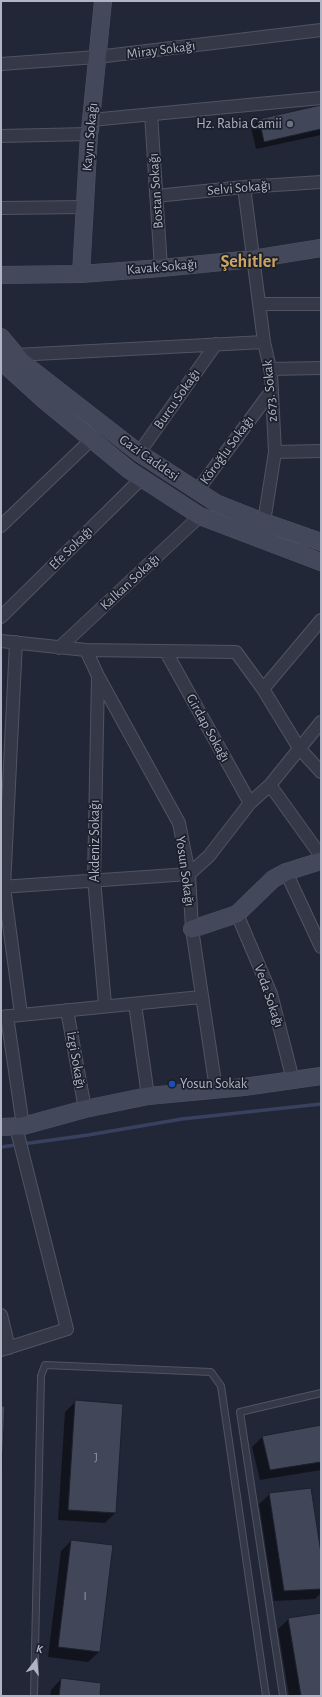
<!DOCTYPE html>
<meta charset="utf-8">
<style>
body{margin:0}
#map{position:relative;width:322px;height:1697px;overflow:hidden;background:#222737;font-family:"Alegreya Sans",sans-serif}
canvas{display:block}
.frame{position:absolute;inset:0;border:2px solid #b0b4c4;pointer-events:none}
.north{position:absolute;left:16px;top:1641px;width:40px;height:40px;-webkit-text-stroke:3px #1a1f2c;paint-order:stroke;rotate:16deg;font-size:11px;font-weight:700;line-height:16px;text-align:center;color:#b0b4c4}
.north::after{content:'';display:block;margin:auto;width:14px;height:18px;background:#b0b4c4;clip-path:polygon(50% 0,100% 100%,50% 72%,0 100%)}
</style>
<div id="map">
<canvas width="322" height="1697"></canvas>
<div class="frame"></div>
<div class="north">K</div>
</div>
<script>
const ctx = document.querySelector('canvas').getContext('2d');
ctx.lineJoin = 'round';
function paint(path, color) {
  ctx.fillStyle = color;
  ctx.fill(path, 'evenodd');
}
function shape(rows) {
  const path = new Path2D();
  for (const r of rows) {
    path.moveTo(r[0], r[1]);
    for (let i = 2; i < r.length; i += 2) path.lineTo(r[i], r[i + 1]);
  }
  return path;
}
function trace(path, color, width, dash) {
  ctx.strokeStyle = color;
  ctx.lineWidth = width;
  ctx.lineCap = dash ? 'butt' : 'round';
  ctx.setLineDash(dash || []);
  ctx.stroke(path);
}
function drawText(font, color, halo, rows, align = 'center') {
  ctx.font = font + ' "Alegreya Sans",sans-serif';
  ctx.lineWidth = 3.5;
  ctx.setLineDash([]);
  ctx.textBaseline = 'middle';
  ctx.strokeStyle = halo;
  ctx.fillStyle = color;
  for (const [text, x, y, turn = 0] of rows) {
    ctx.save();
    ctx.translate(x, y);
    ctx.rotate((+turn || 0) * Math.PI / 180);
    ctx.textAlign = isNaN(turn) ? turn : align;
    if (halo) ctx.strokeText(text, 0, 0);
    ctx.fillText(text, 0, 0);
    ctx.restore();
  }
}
const shadow = shape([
 [321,106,321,135,256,149,251,128,259,120],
 [76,1401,115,1513,105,1523,58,1520,65,1412],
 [321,1426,321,1470,260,1480,252,1447,262,1437],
 [270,1494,321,1559,321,1593,315,1599,274,1601,259,1504],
 [71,1541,112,1546,99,1652,88,1662,48,1657,61,1551],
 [321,1614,321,1696,289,1696,278,1629,289,1619],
 [61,1679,99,1696,50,1696,51,1690]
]);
const stream = shape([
 [1,1147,88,1135,182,1119,321,1104]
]);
const building = shape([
 [321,105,321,129,264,142,259,119,321,105],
 [75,1400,123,1404,116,1513,68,1510,75,1400],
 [1,1406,5,1406,2,1469,1,1469,1,1406],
 [321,1425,321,1462,270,1470,262,1436,321,1425],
 [311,1488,321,1553,321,1589,284,1591,269,1493,311,1488],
 [71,1540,113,1545,100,1652,58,1647,71,1540],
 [321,1613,321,1696,301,1696,288,1618,321,1613],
 [61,1678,101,1683,100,1696,59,1696,61,1678]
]);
const lane = shape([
 [34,1696,41,1376,45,1365,211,1372,221,1386,266,1696],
 [283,1696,240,1412,321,1393]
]);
const street = shape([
 [1,64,97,57,321,30],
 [151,114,161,268],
 [91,120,321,98],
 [1,136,89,134],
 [244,187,264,342,271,373,275,452,264,522],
 [156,196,244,187,321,182],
 [1,208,85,207],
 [259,304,321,304],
 [16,355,264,342],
 [270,369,321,368],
 [275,452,321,451],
 [139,453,216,344],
 [197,491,272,390],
 [1,526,92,439],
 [1,617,142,478],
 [1,641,86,650,236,652,263,689,299,748,321,772],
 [16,642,4,887,21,1014],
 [59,648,200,516],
 [86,650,98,676,179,823,189,874,192,929,216,1089],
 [166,652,250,803],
 [98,677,94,879,105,1005],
 [263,689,321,620],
 [270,785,321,856],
 [286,872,321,947],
 [1,887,189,874,209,856,250,803,270,785,321,722],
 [237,914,271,994,293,1080],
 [135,1004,148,1096],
 [67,1010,85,1109],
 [7,1016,23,1126],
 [1,1017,201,997],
 [1,1315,9,1348],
 [1,1350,67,1329,16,1127]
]);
const secondary = shape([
 [81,274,89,134,90,130,103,1],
 [1,275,81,274,161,268,253,259,321,248],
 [1,337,22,362,139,453,216,503,264,522,321,542],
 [1,361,44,400,129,470,200,516,321,562],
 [192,929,237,914,273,879,286,872,321,861],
 [1,1127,23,1126,85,1109,148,1096,244,1087,321,1076]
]);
const markers = [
 [290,124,4,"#6b7280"],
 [172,1084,4,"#1a4fb4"]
];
const numberNames = [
 ["J",96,1457],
 ["I",85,1596]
];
const streetNames = [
 ["Miray Sokağı",161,50,-7],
 ["Kayın Sokağı",90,137,-85],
 ["Selvi Sokağı",239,188,-5],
 ["Bostan Sokağı",156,191,-94],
 ["Kavak Sokağı",162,267,-5],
 ["2673. Sokak",270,391,-95],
 ["Burcu Sokağı",177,399,-55],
 ["Köroğlu Sokağı",227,450,-54],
 ["Gazi Caddesi",149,458,35],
 ["Efe Sokağı",71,548,-45],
 ["Kalkan Sokağı",130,582,-43],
 ["Girdap Sokağı",208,728,61],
 ["Akdeniz Sokağı",95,841,-90],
 ["Yosun Sokağı",185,871,82],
 ["Veda Sokağı",269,996,71],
 ["İzgi Sokağı",76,1060,80]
];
const poiNames = [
 ["Hz. Rabia Camii",282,124],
 ["Yosun Sokak",180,1084,"left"]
];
const districtNames = [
 ["Şehitler",249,262]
];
paint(shadow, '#0007');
trace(stream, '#38415f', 3.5);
paint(building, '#414658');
trace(building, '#1c212e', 1);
trace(lane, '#505462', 8);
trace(street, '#505462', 14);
trace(secondary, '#505462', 18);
trace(lane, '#353947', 6);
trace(street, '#353947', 12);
trace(secondary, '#43485a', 17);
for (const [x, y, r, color] of markers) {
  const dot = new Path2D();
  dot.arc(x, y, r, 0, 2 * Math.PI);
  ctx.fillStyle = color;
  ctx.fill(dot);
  trace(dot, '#1a1f2c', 1.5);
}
drawText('12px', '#9498a9', null, numberNames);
drawText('14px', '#b0b4c4', '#1a1f2c', streetNames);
drawText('14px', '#b0b4c4', '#1a1f2c', poiNames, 'right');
drawText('bold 18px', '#cda362', '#1a1f2c', districtNames);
</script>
